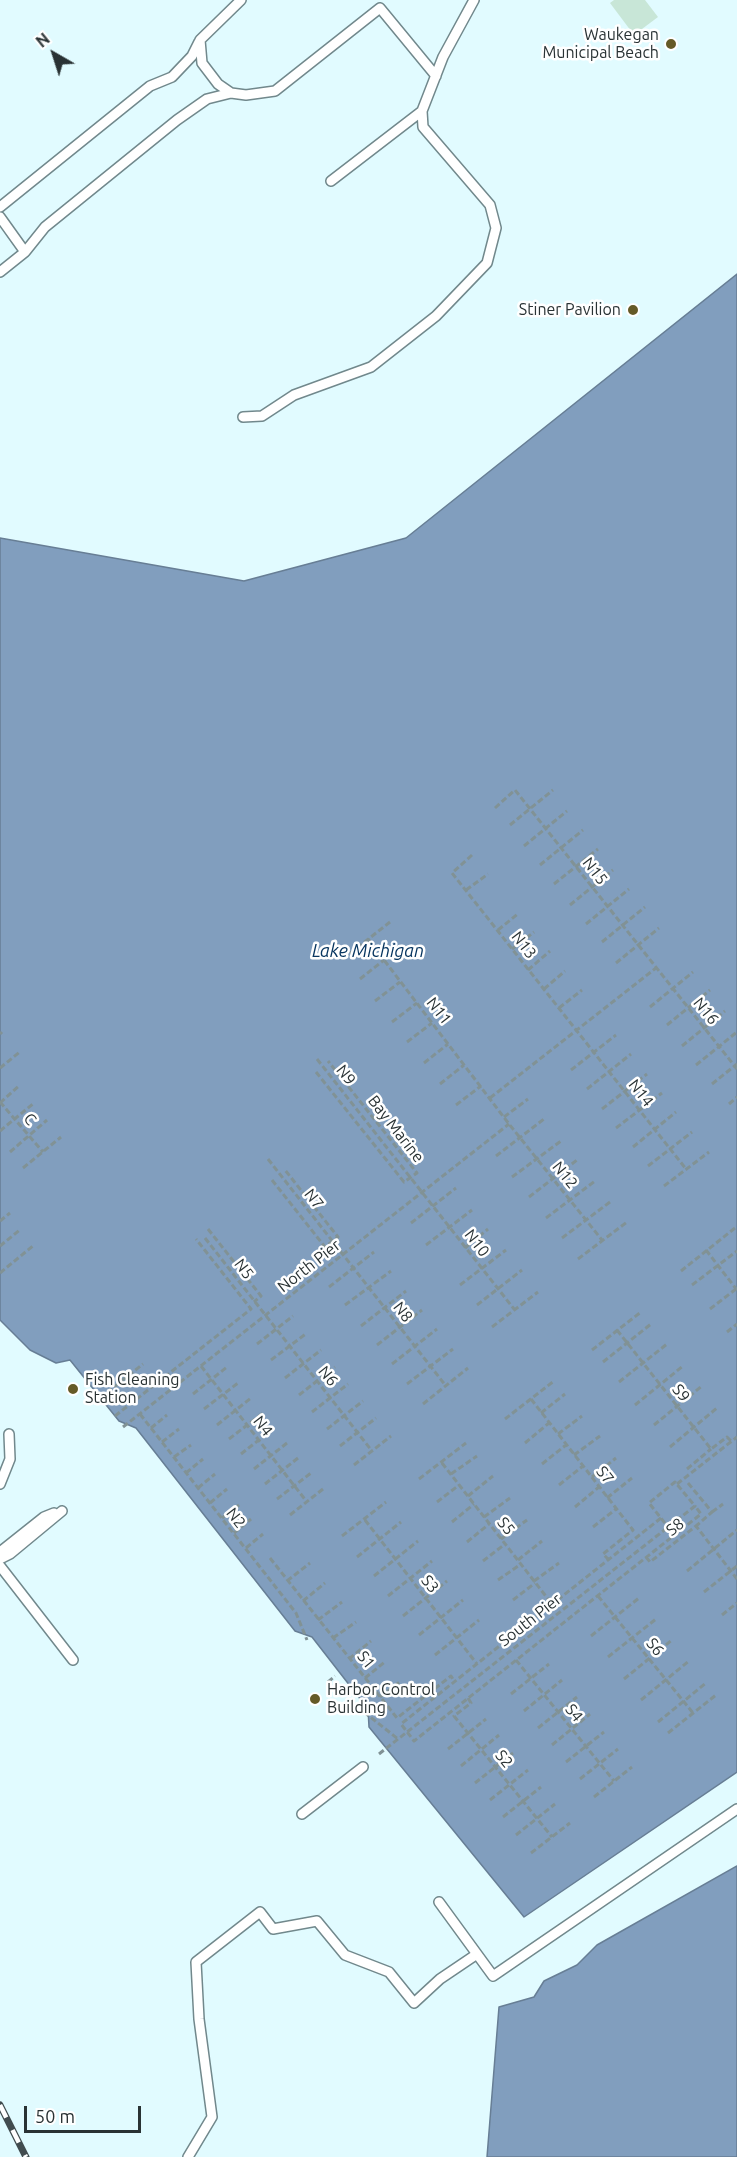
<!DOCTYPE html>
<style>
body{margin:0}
#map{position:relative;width:737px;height:2157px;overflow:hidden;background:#e1fbff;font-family:Ubuntu,sans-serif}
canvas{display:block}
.north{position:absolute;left:24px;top:24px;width:60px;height:60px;-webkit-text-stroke:4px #fff;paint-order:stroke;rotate:321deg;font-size:16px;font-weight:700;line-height:24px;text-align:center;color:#293234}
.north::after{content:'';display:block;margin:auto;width:21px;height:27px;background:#293234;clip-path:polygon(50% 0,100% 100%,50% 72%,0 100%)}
.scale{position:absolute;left:24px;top:2106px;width:117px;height:27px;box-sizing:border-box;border:3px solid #293234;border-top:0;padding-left:8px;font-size:18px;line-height:21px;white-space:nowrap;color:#293234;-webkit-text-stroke:4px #fff;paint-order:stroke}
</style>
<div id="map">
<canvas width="737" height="2157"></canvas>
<div class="north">N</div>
<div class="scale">50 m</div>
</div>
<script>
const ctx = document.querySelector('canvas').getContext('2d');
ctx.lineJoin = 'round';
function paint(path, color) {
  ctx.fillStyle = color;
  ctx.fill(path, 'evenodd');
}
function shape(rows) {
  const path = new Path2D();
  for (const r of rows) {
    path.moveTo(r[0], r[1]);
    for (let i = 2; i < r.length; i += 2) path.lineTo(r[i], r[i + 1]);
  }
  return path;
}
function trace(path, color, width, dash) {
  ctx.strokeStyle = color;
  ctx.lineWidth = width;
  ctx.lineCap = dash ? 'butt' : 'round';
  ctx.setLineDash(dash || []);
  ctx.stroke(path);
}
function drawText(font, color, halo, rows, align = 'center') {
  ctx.font = font + ' Ubuntu,sans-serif';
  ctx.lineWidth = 5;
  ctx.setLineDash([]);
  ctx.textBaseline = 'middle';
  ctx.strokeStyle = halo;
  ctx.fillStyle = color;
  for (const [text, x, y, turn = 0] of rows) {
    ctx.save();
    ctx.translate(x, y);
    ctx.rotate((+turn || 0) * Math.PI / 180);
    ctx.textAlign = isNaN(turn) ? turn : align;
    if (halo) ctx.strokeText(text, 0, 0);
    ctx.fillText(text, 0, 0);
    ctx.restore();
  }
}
const green = shape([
 [614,0,645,0,658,17,634,35,610,3]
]);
const water = shape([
 [737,274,737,1772,524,1917,369,1727,368,1709,312,1637,295,1631,136,1428,119,1421,70,1360,56,1363,30,1350,0,1320,0,538,244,581,406,538,737,274],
 [737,1866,737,2157,487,2157,499,2007,534,1997,544,1981,577,1965,597,1945,737,1866]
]);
const path = shape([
 [495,808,515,790,737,1069],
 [510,825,553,790],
 [524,846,567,811],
 [472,855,452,873,686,1169],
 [540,865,583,830],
 [554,884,598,849],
 [466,890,488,874],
 [570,905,613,870],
 [586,924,629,889],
 [498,930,519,913],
 [368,939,509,1124,602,1240],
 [602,942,645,907],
 [512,949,534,932],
 [343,959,390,922],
 [616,963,659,928],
 [528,970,550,951],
 [360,979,384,960],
 [544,989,565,971],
 [375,1001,400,982],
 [650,1007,693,972],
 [559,1008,582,990],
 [392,1022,417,1003],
 [667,1025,710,990],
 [0,1034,2,1032],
 [407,1042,432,1023],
 [682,1046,725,1011],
 [317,1059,514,1309],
 [424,1063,448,1044],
 [696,1065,737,1032],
 [0,1068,21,1051],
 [571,1070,616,1035],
 [316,1072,404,1182,417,1173,328,1061],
 [440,1084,464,1065],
 [712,1084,737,1064],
 [587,1089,631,1054],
 [490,1098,656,968],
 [0,1102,43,1152],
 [0,1103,20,1085],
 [729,1104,737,1097],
 [456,1105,481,1086],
 [602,1109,647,1074],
 [504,1117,528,1099],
 [616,1128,662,1093],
 [0,1131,34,1103],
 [633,1147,676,1112],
 [10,1152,47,1120],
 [496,1156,544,1119],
 [268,1159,446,1386],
 [648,1166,692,1132],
 [23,1168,61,1137],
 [512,1177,561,1141],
 [272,1180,325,1247,338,1237,285,1170],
 [664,1186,709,1152],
 [529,1197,577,1160],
 [546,1218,595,1181],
 [0,1221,10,1213],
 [411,1223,456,1188],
 [208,1229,261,1296,254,1302],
 [205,1238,372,1451],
 [562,1238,610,1202],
 [426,1245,472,1210],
 [0,1246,21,1229],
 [465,1248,488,1229],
 [706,1250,737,1290],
 [578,1259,627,1222],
 [681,1271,735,1228],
 [0,1273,34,1245],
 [460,1285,506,1250],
 [692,1285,737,1251],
 [329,1287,374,1252],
 [345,1305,391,1271],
 [477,1305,522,1270],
 [710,1309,736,1289],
 [361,1326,406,1291],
 [492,1327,538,1292],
 [617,1330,711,1449,727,1437,731,1441],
 [727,1332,737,1324],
 [257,1344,293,1316],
 [377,1345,422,1310],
 [592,1350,641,1312],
 [271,1360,307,1333],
 [603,1362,651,1324],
 [392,1364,437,1329],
 [201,1366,307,1502],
 [285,1378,321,1350],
 [619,1382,667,1344],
 [407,1384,453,1349],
 [193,1394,227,1367],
 [299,1395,335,1367],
 [100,1398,143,1364],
 [531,1399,633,1530,603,1554,608,1559],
 [423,1404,468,1368],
 [635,1405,683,1366],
 [204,1409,238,1383],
 [312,1412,348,1384],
 [541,1413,565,1394],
 [140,1414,296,1613,307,1640],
 [115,1416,251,1309,196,1239],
 [505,1419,554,1381],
 [217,1425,251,1398],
 [654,1425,702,1386],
 [123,1427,509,1124],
 [151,1428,167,1415],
 [327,1429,363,1401],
 [558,1434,582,1416],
 [229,1439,263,1413],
 [162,1442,179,1429],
 [525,1443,549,1423],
 [340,1446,376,1418],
 [670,1447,717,1408],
 [241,1454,274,1428],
 [574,1455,600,1436],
 [174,1457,191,1445],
 [442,1463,552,1604],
 [542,1464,566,1445],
 [354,1465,391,1436],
 [254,1469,287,1443],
 [687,1469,711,1449],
 [186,1473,203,1459],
 [451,1474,477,1456],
 [592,1477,616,1458],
 [419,1479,466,1443],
 [688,1483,712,1512,696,1526],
 [265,1484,298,1458],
 [677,1484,737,1437],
 [559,1485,583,1466],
 [198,1488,215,1474],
 [468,1496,493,1476],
 [607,1498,632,1478],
 [277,1499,311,1473],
 [437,1502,459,1485],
 [210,1503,227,1489],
 [575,1507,599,1487],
 [712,1512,723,1504],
 [290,1515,323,1489],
 [484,1517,510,1498],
 [222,1518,239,1505],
 [661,1518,401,1724,414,1741,701,1514,695,1506],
 [365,1520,477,1664],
 [452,1522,474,1504],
 [593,1527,616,1509],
 [234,1533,251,1519],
 [342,1536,386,1502],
 [501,1539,527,1520],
 [467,1542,489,1524],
 [246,1548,263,1534],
 [357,1557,401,1522],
 [646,1557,650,1562,696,1526,737,1579],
 [270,1558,397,1718,451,1676,454,1681],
 [518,1560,542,1541],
 [483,1561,505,1544],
 [687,1571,737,1530],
 [374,1576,418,1541],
 [498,1580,521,1564],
 [287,1581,310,1563],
 [534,1581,559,1563],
 [704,1592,737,1566],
 [388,1596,432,1561],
 [598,1596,693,1713],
 [513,1600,535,1583],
 [303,1601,325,1583],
 [722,1615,737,1603],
 [403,1616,447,1581],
 [318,1620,342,1602],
 [419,1635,463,1600],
 [591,1636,639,1598],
 [333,1638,356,1622],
 [435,1655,479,1620],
 [608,1657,656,1619],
 [349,1659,371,1641],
 [516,1660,614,1781],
 [365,1678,386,1661],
 [624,1679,672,1640],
 [328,1682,335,1676],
 [511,1694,549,1664],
 [380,1697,401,1681],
 [468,1698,471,1703,454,1716,552,1837],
 [641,1700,689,1661],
 [524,1711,562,1680],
 [364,1712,398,1739],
 [658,1722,706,1683],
 [538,1728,577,1697],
 [668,1733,716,1695],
 [552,1745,590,1714],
 [448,1749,486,1719],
 [379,1754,695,1506,675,1482,649,1503,668,1527],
 [566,1762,604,1732],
 [461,1766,499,1735],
 [580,1779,618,1749],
 [475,1783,513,1753],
 [594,1797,632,1767],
 [490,1800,528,1770],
 [503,1817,541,1787],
 [516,1835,555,1804],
 [531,1853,570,1823]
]);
const lane = shape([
 [241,0,200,40,202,63,218,84,231,93,246,95,275,91,380,8,436,76],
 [331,181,422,111],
 [0,207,150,86,172,77,192,56,199,42],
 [0,217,25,252,0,272],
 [25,252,45,227,177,120,207,99,231,93],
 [243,417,262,416,294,395,371,367,436,316,487,263,496,228,490,205,423,127,422,111,443,57,474,0],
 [0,1484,10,1459,9,1434],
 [0,1552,44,1517,54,1513],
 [0,1559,10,1554,62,1511],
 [0,1566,73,1660],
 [302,1814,363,1767],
 [439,1902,493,1976,737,1809],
 [188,2157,212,2117,199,2019,196,1962,260,1912,273,1929,317,1921,345,1955,389,1972,414,2003,440,1979,477,1954]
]);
const rail = shape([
 [0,2105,26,2157]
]);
const markers = [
 [671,44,6,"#655a27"],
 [633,310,6,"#655a27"],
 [73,1389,6,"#655a27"],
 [315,1699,6,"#655a27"]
];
const poiNames = [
 ["Waukegan",659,35],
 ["Municipal Beach",659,53],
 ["Stiner Pavilion",621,310],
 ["Fish Cleaning",85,1380,"left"],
 ["Station",85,1398,"left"],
 ["Harbor Control",327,1690,"left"],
 ["Building",327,1708,"left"]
];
const streetNames = [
 ["N15",595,871,52],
 ["N13",524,945,52],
 ["N11",439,1011,52],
 ["N16",706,1011,51],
 ["N9",346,1075,52],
 ["N14",641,1093,52],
 ["C",30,1119,50],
 ["Bay Marine",396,1129,52],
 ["N12",565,1175,51],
 ["N7",314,1199,52],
 ["N10",477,1243,52],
 ["North Pier",309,1266,-38],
 ["N5",244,1269,53],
 ["N8",403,1312,52],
 ["N6",328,1376,51],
 ["S9",681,1393,52],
 ["N4",263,1426,52],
 ["S7",605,1475,52],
 ["N2",236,1518,52],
 ["S5",506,1526,52],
 ["S8",675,1527,-38],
 ["S3",430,1584,52],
 ["South Pier",530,1620,-38],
 ["S6",655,1647,51],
 ["S1",366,1660,51],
 ["S4",574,1713,51],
 ["S2",504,1759,51]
];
const waterNames = [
 ["Lake Michigan",368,951]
];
paint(green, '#c8e6d7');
paint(water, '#819ebe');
trace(water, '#677e95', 1.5);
trace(lane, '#71888c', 12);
trace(path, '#819295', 3, [6, 3]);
trace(lane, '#fff', 9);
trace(rail, '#414c4f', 7);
trace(rail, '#fff', 4.5, [14]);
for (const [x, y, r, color] of markers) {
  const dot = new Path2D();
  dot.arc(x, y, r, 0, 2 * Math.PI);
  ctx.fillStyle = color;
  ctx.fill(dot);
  trace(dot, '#fff', 2);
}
drawText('16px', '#293234', '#fff', poiNames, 'right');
drawText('16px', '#293234', '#fff', streetNames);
drawText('italic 18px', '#083660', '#fff', waterNames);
</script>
